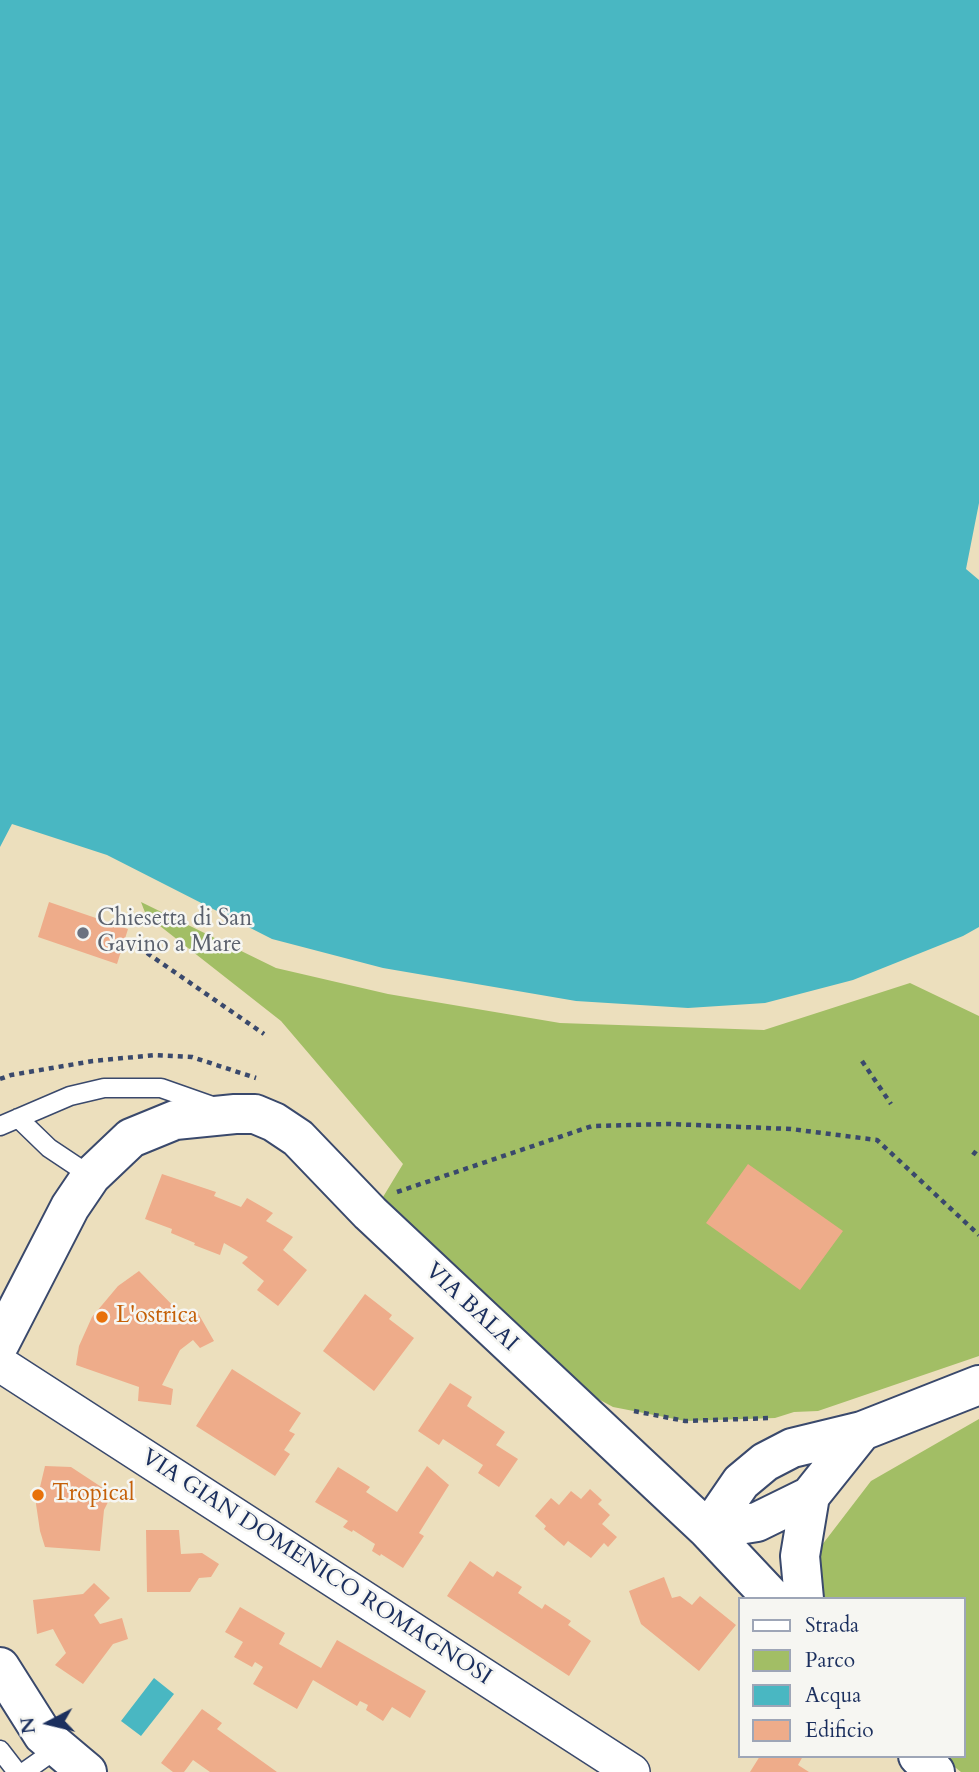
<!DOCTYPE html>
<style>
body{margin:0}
#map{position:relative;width:979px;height:1772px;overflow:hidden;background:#ecdfbd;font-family:Cardo,serif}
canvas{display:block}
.legend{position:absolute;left:738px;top:1597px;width:228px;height:161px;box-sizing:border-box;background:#f6f6f2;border:2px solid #9ea6b7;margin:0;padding:9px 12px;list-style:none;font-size:21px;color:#1b2f5e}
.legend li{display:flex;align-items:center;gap:14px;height:35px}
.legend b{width:35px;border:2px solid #9ea6b7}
.north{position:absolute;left:14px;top:1688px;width:70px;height:70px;-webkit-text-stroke:5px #f6f6f2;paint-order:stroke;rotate:263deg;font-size:19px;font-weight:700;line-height:28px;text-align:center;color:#1b2f5e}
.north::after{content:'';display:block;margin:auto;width:24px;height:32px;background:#1b2f5e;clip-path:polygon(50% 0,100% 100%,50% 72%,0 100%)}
</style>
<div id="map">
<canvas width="979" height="1772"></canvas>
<ul class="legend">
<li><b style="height:9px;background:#fff"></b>Strada</li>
<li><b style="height:19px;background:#a2be65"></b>Parco</li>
<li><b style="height:19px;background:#49b7c2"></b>Acqua</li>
<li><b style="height:19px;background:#eeac8a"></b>Edificio</li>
</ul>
<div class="north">N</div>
</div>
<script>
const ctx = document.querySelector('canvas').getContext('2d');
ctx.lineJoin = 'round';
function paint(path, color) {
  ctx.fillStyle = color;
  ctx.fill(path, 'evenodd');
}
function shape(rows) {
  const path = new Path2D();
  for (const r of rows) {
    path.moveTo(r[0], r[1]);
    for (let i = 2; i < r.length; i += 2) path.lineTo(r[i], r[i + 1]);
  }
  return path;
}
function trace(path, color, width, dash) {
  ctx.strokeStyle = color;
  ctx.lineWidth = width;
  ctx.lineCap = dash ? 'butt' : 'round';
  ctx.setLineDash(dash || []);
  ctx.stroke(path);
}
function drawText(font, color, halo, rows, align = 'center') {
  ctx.font = font + ' Cardo,serif';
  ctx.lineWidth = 5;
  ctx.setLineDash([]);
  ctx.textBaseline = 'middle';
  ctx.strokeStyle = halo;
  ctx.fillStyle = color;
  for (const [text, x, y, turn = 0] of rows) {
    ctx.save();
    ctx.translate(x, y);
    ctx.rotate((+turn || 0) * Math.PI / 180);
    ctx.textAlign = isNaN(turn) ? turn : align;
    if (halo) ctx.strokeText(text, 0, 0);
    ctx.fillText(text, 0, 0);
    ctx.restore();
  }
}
const green = shape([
 [141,902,276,968,388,994,560,1023,764,1030,910,983,979,1016,979,1356,818,1411,794,1412,775,1418,685,1421,613,1407,589,1394,427,1245,383,1197,403,1164,281,1021,146,915],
 [979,1419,979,1772,961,1772,941,1756,963,1756,963,1599,820,1599,812,1558,871,1481]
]);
const water = shape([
 [0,0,979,0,979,503,966,569,979,580,979,927,963,936,853,980,765,1003,688,1008,576,1001,383,968,272,939,107,855,12,824,0,847],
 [154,1678,174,1694,141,1736,121,1721]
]);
const building = shape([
 [49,902,128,929,117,964,38,937],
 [748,1164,843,1231,800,1290,706,1223],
 [162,1174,216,1192,214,1196,241,1207,247,1198,273,1213,266,1221,293,1237,283,1250,307,1270,278,1306,257,1290,264,1281,242,1263,248,1257,224,1243,220,1255,194,1245,195,1243,171,1233,172,1229,145,1219],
 [139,1271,186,1319,198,1313,214,1341,200,1348,193,1340,180,1350,162,1385,173,1389,171,1405,138,1401,139,1387,76,1365,79,1346,92,1317,118,1286],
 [365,1294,392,1315,389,1319,414,1338,374,1391,323,1351],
 [232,1369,301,1413,289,1431,295,1434,284,1450,290,1454,275,1476,196,1426],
 [450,1383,472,1397,467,1406,505,1432,496,1445,518,1459,499,1487,478,1473,483,1465,443,1439,439,1445,418,1431],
 [45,1466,71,1467,112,1494,104,1510,100,1551,45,1547,40,1531,36,1504],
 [427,1466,449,1485,419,1533,424,1536,403,1568,381,1554,380,1556,372,1551,375,1544,353,1530,352,1532,343,1527,348,1521,315,1502,338,1467,370,1487,366,1492,397,1512],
 [590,1489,602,1500,598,1504,610,1515,602,1524,617,1537,608,1547,604,1543,591,1558,568,1541,564,1546,544,1529,546,1526,535,1516,551,1498,559,1505,571,1491,581,1499],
 [146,1530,179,1530,181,1554,202,1553,219,1564,211,1577,199,1578,190,1592,147,1592],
 [470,1561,493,1577,497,1571,522,1587,518,1593,542,1609,545,1604,571,1621,568,1625,591,1641,569,1676,447,1596],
 [664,1577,672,1598,680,1596,692,1605,700,1596,736,1625,699,1671,641,1624,629,1591],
 [94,1583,110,1598,94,1615,100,1624,122,1618,128,1639,113,1644,83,1684,55,1665,66,1653,53,1629,37,1634,33,1600,83,1594],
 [240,1607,285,1633,279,1644,321,1668,337,1640,426,1691,410,1718,392,1707,383,1721,366,1710,368,1705,360,1701,357,1706,313,1680,297,1709,253,1684,263,1667,255,1662,252,1667,234,1657,243,1642,225,1632],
 [202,1709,222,1723,217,1729,277,1772,210,1772,193,1760,184,1772,173,1772,161,1763],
 [760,1756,803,1756,798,1765,809,1772,750,1772]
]);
const path = shape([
 [147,953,264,1034],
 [862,1061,891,1104],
 [0,1079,11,1075,93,1061,155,1055,192,1057,256,1078],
 [973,1155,979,1147],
 [397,1192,592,1126,670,1124,791,1129,877,1140,979,1235],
 [634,1411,685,1421,771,1418]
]);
const lane = shape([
 [18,1118,49,1148,91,1176],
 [0,1126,70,1096,104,1088,161,1088,215,1107],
 [0,1750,17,1772],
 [24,1772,58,1748]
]);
const street = shape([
 [0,1364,632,1772]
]);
const secondary = shape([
 [0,1343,70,1207,91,1176,131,1138,175,1120,235,1114,255,1114,274,1122,298,1138,370,1213,708,1530,773,1599],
 [708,1530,741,1482,765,1462,792,1448,862,1431,979,1385],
 [708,1530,757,1522,810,1496,862,1431],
 [804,1599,800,1556,810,1496],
 [0,1667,43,1735,87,1772],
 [918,1756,935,1772]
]);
const markers = [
 [83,933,7,"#6b7280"],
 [102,1317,7,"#e8710a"],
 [38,1495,7,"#e8710a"]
];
const worshipNames = [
 ["Chiesetta di San",97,920],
 ["Gavino a Mare",97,946]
];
const streetNames = [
 ["VIA BALAI",471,1308,43],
 ["VIA GIAN DOMENICO ROMAGNOSI",316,1568,33]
];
const foodNames = [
 ["L'ostrica",116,1317],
 ["Tropical",52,1495]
];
paint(green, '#a2be65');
paint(water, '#49b7c2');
paint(building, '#eeac8a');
trace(lane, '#3a496c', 21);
trace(street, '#3a496c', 38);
trace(secondary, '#3a496c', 42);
trace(path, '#3a496c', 4.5, [5, 5]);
trace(lane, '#fff', 18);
trace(street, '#fff', 35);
trace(secondary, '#fff', 38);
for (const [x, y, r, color] of markers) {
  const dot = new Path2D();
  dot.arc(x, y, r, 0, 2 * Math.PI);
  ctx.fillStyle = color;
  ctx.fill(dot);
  trace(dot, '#f6f6f2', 2.5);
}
drawText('23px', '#5b616d', '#f6f6f2', worshipNames, 'left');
drawText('23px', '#1b2f5e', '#f6f6f2', streetNames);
drawText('23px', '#c56008', '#f6f6f2', foodNames, 'left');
</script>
